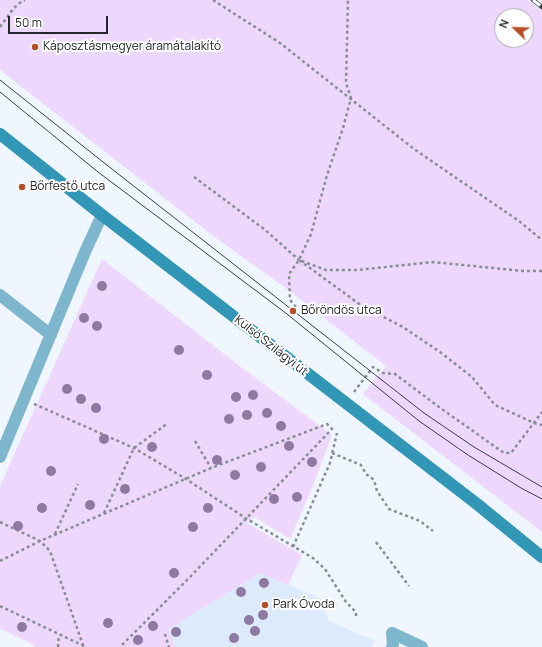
<!DOCTYPE html>
<meta charset="utf-8">
<style>
body{margin:0}
#map{position:relative;width:542px;height:647px;overflow:hidden;background:#eff6ff;font-family:Manrope,sans-serif}
canvas{display:block}
.north{position:absolute;left:494px;top:8px;width:40px;height:40px;box-sizing:border-box;background:#fff;border:1px solid #a7a8aa;border-radius:50%;rotate:293deg;font-size:11px;font-weight:700;line-height:16px;text-align:center;color:#23262a}
.north::after{content:'';display:block;margin:auto;width:14px;height:18px;background:#b54e26;clip-path:polygon(50% 0,100% 100%,50% 72%,0 100%)}
.scale{position:absolute;left:8px;top:16px;width:100px;height:18px;box-sizing:border-box;border:2px solid #23262a;border-top:0;padding-left:5px;font-size:12px;line-height:14px;white-space:nowrap;color:#23262a;-webkit-text-stroke:3px #fff;paint-order:stroke}
</style>
<div id="map">
<canvas width="542" height="647"></canvas>
<div class="north">N</div>
<div class="scale">50 m</div>
</div>
<script>
const ctx = document.querySelector('canvas').getContext('2d');
ctx.lineJoin = 'round';
function paint(path, color) {
  ctx.fillStyle = color;
  ctx.fill(path, 'evenodd');
}
function shape(rows) {
  const path = new Path2D();
  for (const r of rows) {
    path.moveTo(r[0], r[1]);
    for (let i = 2; i < r.length; i += 2) path.lineTo(r[i], r[i + 1]);
  }
  return path;
}
function trace(path, color, width, dash) {
  ctx.strokeStyle = color;
  ctx.lineWidth = width;
  ctx.lineCap = dash ? 'butt' : 'round';
  ctx.setLineDash(dash || []);
  ctx.stroke(path);
}
function drawText(font, color, halo, rows, align = 'center') {
  ctx.font = font + ' Manrope,sans-serif';
  ctx.lineWidth = 4;
  ctx.setLineDash([]);
  ctx.textBaseline = 'middle';
  ctx.strokeStyle = halo;
  ctx.fillStyle = color;
  for (const [text, x, y, turn = 0] of rows) {
    ctx.save();
    ctx.translate(x, y);
    ctx.rotate((+turn || 0) * Math.PI / 180);
    ctx.textAlign = isNaN(turn) ? turn : align;
    if (halo) ctx.strokeText(text, 0, 0);
    ctx.fillText(text, 0, 0);
    ctx.restore();
  }
}
const built = shape([
 [260,573,320,598,329,621,375,641,372,647,175,647,169,629]
]);
const green = shape([
 [0,0,528,0,542,11,542,532,363,394,386,366,287,289,216,238,0,70],
 [502,16,526,16,526,40,502,40],
 [102,259,242,368,332,435,313,486,290,539,254,517,247,523,302,555,288,585,260,573,169,629,175,647,34,647,33,644,0,629,0,486]
]);
const path = shape([
 [213,0,280,43,414,149,519,221,542,240],
 [0,27,13,9,22,1,25,0],
 [194,177,264,229,299,260],
 [542,271,523,271,433,262,357,270,326,270,299,260,362,306,403,327,440,352,472,377,495,405,534,423,542,425],
 [296,307,290,300,289,274,299,260,311,234,327,175,343,128,351,98,346,83,348,0],
 [354,392,373,367,383,373,395,374,439,407,504,453,511,453,542,412],
 [34,404,134,448,186,479,247,519,313,558,325,569,346,602,356,612,356,617],
 [195,441,211,468],
 [332,453,361,465,366,474,374,480,377,491,389,509,420,521,433,531],
 [104,513,134,448,168,423],
 [0,522,40,541,50,551,83,645],
 [55,534,78,484],
 [376,542,409,586],
 [293,547,330,463,337,433],
 [0,561,40,541,211,468,327,424,332,429,189,578,120,647],
 [0,606,86,647],
 [165,634,169,647],
 [58,647,59,635]
]);
const street = shape([
 [0,295,51,335],
 [0,457,85,252,102,215],
 [392,647,393,644,392,633,422,647]
]);
const secondary = shape([
 [0,134,102,215,477,504,542,557]
]);
const tram = shape([
 [0,80,103,162,424,413,474,447,542,487],
 [0,92,98,172,287,314,419,421,468,455,521,488,542,499]
]);
const rail = shape([
 [533,0,542,7]
]);
const trees = [
 [102,286],
 [84,318],
 [97,326],
 [179,350],
 [207,375],
 [67,389],
 [253,395],
 [236,397],
 [81,399],
 [96,408],
 [267,413],
 [247,415],
 [229,419],
 [281,426],
 [104,439],
 [289,446],
 [152,447],
 [217,460],
 [312,462],
 [261,467],
 [51,471],
 [235,475],
 [125,489],
 [297,497],
 [274,499],
 [90,505],
 [42,508],
 [208,508],
 [18,526],
 [193,527],
 [174,573],
 [264,583],
 [241,592],
 [263,615],
 [249,620],
 [108,623],
 [153,626],
 [22,627],
 [255,631],
 [176,632],
 [234,638],
 [138,640]
];
const markers = [
 [35,47,4,"#b54e26"],
 [22,187,4,"#b54e26"],
 [293,311,4,"#b54e26"],
 [265,605,4,"#b54e26"]
];
const poiNames = [
 ["Káposztásmegyer áramátalakító",43,47],
 ["Bőrfestő utca",30,187],
 ["Bőröndös utca",301,311],
 ["Park Óvoda",273,605]
];
const streetNames = [
 ["Külső Szilágyi út",271,346,38]
];
paint(built, '#ddeafc');
paint(green, '#eed7fc');
trace(path, '#898e94', 2.5, [3, 3]);
trace(street, '#7db6cd', 12);
trace(secondary, '#3296b7', 12);
trace(tram, '#3c3f44', 1);
trace(rail, '#3c3f44', 4.5);
trace(rail, '#fff', 3, [9]);
ctx.fillStyle = '#8f78a2';
for (const [x, y] of trees) {
  ctx.beginPath();
  ctx.arc(x, y, 5, 0, 2 * Math.PI);
  ctx.fill();
}
for (const [x, y, r, color] of markers) {
  const dot = new Path2D();
  dot.arc(x, y, r, 0, 2 * Math.PI);
  ctx.fillStyle = color;
  ctx.fill(dot);
  trace(dot, '#fff', 1.5);
}
drawText('12px', '#23262a', '#fff', poiNames, 'left');
drawText('12px', '#23262a', '#fff', streetNames);
</script>
